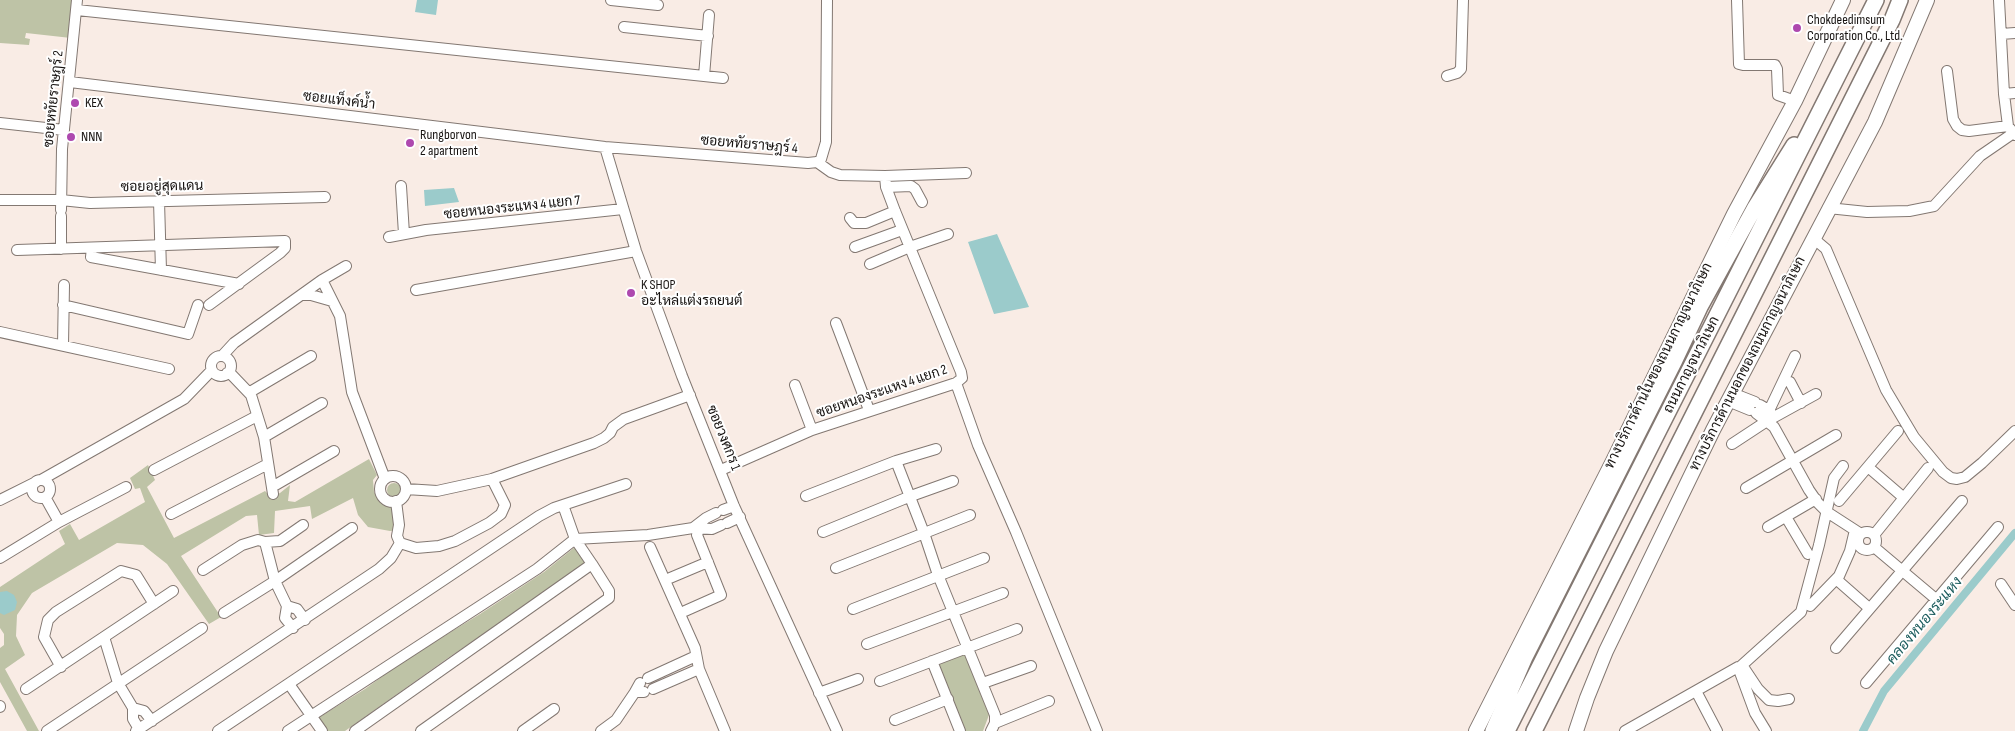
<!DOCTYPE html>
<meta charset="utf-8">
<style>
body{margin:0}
canvas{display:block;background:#f9ece5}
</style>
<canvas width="2015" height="731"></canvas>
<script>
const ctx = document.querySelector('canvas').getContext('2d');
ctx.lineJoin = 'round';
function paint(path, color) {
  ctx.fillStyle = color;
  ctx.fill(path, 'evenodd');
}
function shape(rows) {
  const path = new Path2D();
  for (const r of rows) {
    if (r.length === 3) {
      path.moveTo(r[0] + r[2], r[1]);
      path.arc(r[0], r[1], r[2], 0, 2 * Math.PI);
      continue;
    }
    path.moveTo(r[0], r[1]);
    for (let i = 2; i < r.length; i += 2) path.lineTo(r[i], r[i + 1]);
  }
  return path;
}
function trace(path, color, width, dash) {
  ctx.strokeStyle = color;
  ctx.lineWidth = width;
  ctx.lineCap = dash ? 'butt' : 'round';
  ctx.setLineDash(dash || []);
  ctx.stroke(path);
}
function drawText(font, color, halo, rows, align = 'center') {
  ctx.font = font + ' "Sofia Sans Condensed",Sarabun,sans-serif';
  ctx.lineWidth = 4;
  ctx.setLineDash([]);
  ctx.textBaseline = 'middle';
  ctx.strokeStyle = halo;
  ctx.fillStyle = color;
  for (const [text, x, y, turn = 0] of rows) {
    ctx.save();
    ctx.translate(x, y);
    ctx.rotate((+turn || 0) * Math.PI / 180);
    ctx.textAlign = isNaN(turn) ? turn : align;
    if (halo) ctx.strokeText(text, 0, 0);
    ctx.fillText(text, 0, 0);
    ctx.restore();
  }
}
const green = shape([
 [0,0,74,0,71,38,26,33,25,38,30,39,29,45,0,43],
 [369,459,377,475,373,480,374,492,380,501,399,504,402,530,390,531,368,527,358,515,353,498,312,519,310,506,275,511,274,533,259,535,257,515,246,516,181,556,221,617,209,624,167,564,143,545,117,543,32,593,17,615,16,636,25,655,5,669,39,731,27,731,0,682,0,648,4,645,4,634,0,628,0,587,65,544,59,531,70,524,79,540,145,502,140,488,135,489,130,478,148,465,155,480,147,487,174,538,265,491,271,497,280,493,290,485,288,501,295,502],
 [394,490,7],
 [575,547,588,563,445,660,345,731,327,731,318,718,365,689,402,662,480,614,544,572],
 [964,653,989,715,983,731,964,731,937,664]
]);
const water = shape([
 [417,0,438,0,436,15,415,12],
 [454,188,459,202,425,206,424,190],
 [997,234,1029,307,994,314,968,242],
 [7,591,14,595,17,602,15,610,4,615,0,613,0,592]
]);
const canal = shape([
 [1863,731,1884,691,2015,533]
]);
const minor = shape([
 [611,0,658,5],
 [1737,0,1739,64,1743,65,1775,65,1777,69,1778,95,1795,101],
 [1999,0,2004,94,2008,126,2015,135],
 [77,10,723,78],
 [624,27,708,36],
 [2001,34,2015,33],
 [1947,71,1953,119,1957,126,1962,130,1969,131,2008,126],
 [704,76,709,15],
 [1447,76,1457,73,1461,69,1463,0],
 [70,82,605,147,808,163,817,162,821,159,826,142,827,0],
 [2004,94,2015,93],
 [0,123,64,130],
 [605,147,636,251,682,376,734,506,837,731],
 [817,162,831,172,840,175,885,176,966,173],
 [401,186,404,234],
 [886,187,911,186,915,189,922,202],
 [0,200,61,200,90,203,325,197],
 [159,201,161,270],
 [1828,208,1867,212,1909,211,1934,206,1980,156,2012,134],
 [61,210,62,149,77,0],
 [61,216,61,249],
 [850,218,854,223,866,223,895,211],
 [389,237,426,230,623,209],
 [1813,238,1826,249,1886,390,1914,437,1943,472,1951,478,1957,479,1965,477,1982,463,2015,431],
 [855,247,902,230],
 [92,248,91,257,239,284],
 [17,250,285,241,285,248,280,253,209,305],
 [870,264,910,247,948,234],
 [322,280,340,316,352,392,385,479],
 [416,290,636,251],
 [301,295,311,295,332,301],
 [63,305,188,334,198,305],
 [836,323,869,410],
 [0,332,169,369],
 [63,345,64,285],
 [222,356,234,343,322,280,346,266],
 [221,366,10],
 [227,373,229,372,251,395,264,437,273,494],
 [1790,382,1801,403],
 [956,383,978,445,1016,532,1097,731],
 [795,385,812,430],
 [250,392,311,356],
 [1732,393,1755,402],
 [1728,401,1750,410],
 [1760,405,1770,411,1772,417],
 [1756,413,1774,427,1809,490,1818,503,1827,512,1861,534],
 [1765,419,1795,356],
 [264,437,322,403],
 [1732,444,1767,421,1816,394],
 [896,461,924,533,938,575,995,715,995,723,991,731],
 [1868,467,1904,498],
 [154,470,257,416],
 [721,470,812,430,956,383,962,378,961,372,895,211,886,187,885,176],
 [393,489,13],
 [41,480,184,399,212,370],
 [41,489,9],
 [272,487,334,451],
 [1746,488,1836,435],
 [406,489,437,491,492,479,594,443,604,438,610,433,613,427,624,419,690,395],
 [806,496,896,461,936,449],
 [45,497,59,522],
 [0,500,36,482],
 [1839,501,1898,431],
 [723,510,734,506],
 [171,514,268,464],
 [1786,517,1808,554],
 [727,523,740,517],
 [1768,527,1816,499],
 [693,528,706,518,716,513],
 [1867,541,9],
 [823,532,911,496,953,481],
 [1874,535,1928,468],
 [265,542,280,541,303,525],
 [400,543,416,548,439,546,455,541,489,523,501,514,505,505,492,479],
 [650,547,695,648,699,669,725,731],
 [1874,547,1937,600],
 [0,558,59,522,126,487],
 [836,568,970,515],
 [203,570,242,545,258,540,265,542,275,581,287,606,285,618,293,628],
 [670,578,708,562],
 [1836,579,1869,608],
 [2001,584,2015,605],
 [287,606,297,609,305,620],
 [1810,606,1839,576,1850,551,1855,530],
 [853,609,984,558],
 [685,611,721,595,697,535,699,529],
 [224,613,275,581,352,528],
 [104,637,118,683,133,708,133,719,139,729],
 [867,644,1003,593],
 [1836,648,1962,501],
 [932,661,960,731],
 [1741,666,1801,612,1819,545,1834,478,1843,466],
 [61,667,44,637,48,620,56,612,121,571,136,575,154,604],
 [1738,667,1744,668,1758,689,1769,700,1778,701,1789,699],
 [648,678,696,656],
 [880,681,1017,629],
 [640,683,635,692,644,692],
 [983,683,1031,666],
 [1866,683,1998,527],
 [289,684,322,731],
 [26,689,173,591],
 [653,689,699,669],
 [1696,691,1717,731],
 [819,693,858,679],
 [0,707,0,706],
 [133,708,144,711,152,721],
 [895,720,948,699],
 [995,723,1049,701],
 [47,731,202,628],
 [136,731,379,569,391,558,400,543,397,536,399,525,396,501],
 [218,731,539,516,554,508,626,484],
 [288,731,537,569,575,539,648,535,693,528,712,529,721,525],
 [355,731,592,564,575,539,563,505],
 [421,731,609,598,609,591,592,564],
 [523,731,554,709],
 [601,731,616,720,635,692],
 [1625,731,1738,667,1755,713,1766,731]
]);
const major = shape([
 [1476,731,1612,463,1734,214,1795,101,1843,0],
 [1576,731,1587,698,1606,651,1713,430,1875,122,1927,0]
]);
const highway = shape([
 [1493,731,1525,657,1675,360,1700,307,1754,209,1794,145],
 [1507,731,1876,0],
 [1534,731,1892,20,1900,0]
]);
const markers = [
 [1797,28,5,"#ae49af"],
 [75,103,5,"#ae49af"],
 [71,137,5,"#ae49af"],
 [410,143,5,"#ae49af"],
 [631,293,5,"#ae49af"]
];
const poiNames = [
 ["Chokdeedimsum",1807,20],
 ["Corporation Co., Ltd.",1807,36],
 ["KEX",85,103],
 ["Rungborvon",420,135],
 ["2 apartment",420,151],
 ["NNN",81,137],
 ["K SHOP",641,285],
 ["อะไหล่แต่งรถยนต์",641,301]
];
const streetNames = [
 ["ซอยหทัยราษฎร์ 2",54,99,-84],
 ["ซอยแท็งค์น้ำ",339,101,7],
 ["ซอยหทัยราษฎร์ 4",749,145,5],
 ["ซอยอยู่สุดแดน",162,187,-1],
 ["ซอยหนองระแหง 4 แยก 7",512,208,-6],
 ["ทางบริการด้านนอกของถนนกาญจนาภิเษก",1748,364,-63],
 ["ถนนกาญจนาภิเษก",1692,365,-63],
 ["ทางบริการด้านในของถนนกาญจนาภิเษก",1659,366,-64],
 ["ซอยหนองระแหง 4 แยก 2",882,392,-19],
 ["ซอยวงศกร 1",723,438,68]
];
const waterNames = [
 ["คลองหนองระแหง",1925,621,-50]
];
paint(green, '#bec3a6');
paint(water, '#9bcbcb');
trace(canal, '#9bcbcb', 8);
trace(minor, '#837872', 12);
trace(major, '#837872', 16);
trace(highway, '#837872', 18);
trace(minor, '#fff', 10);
trace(major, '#fff', 14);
trace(highway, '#fff', 15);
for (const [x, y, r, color] of markers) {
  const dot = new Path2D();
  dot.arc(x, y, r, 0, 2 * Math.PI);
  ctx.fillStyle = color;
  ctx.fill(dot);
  trace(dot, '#fff', 2);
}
drawText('14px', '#171311', '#fff', poiNames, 'left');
drawText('14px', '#171311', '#fff', streetNames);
drawText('italic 15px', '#1c5d5e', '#fff', waterNames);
</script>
